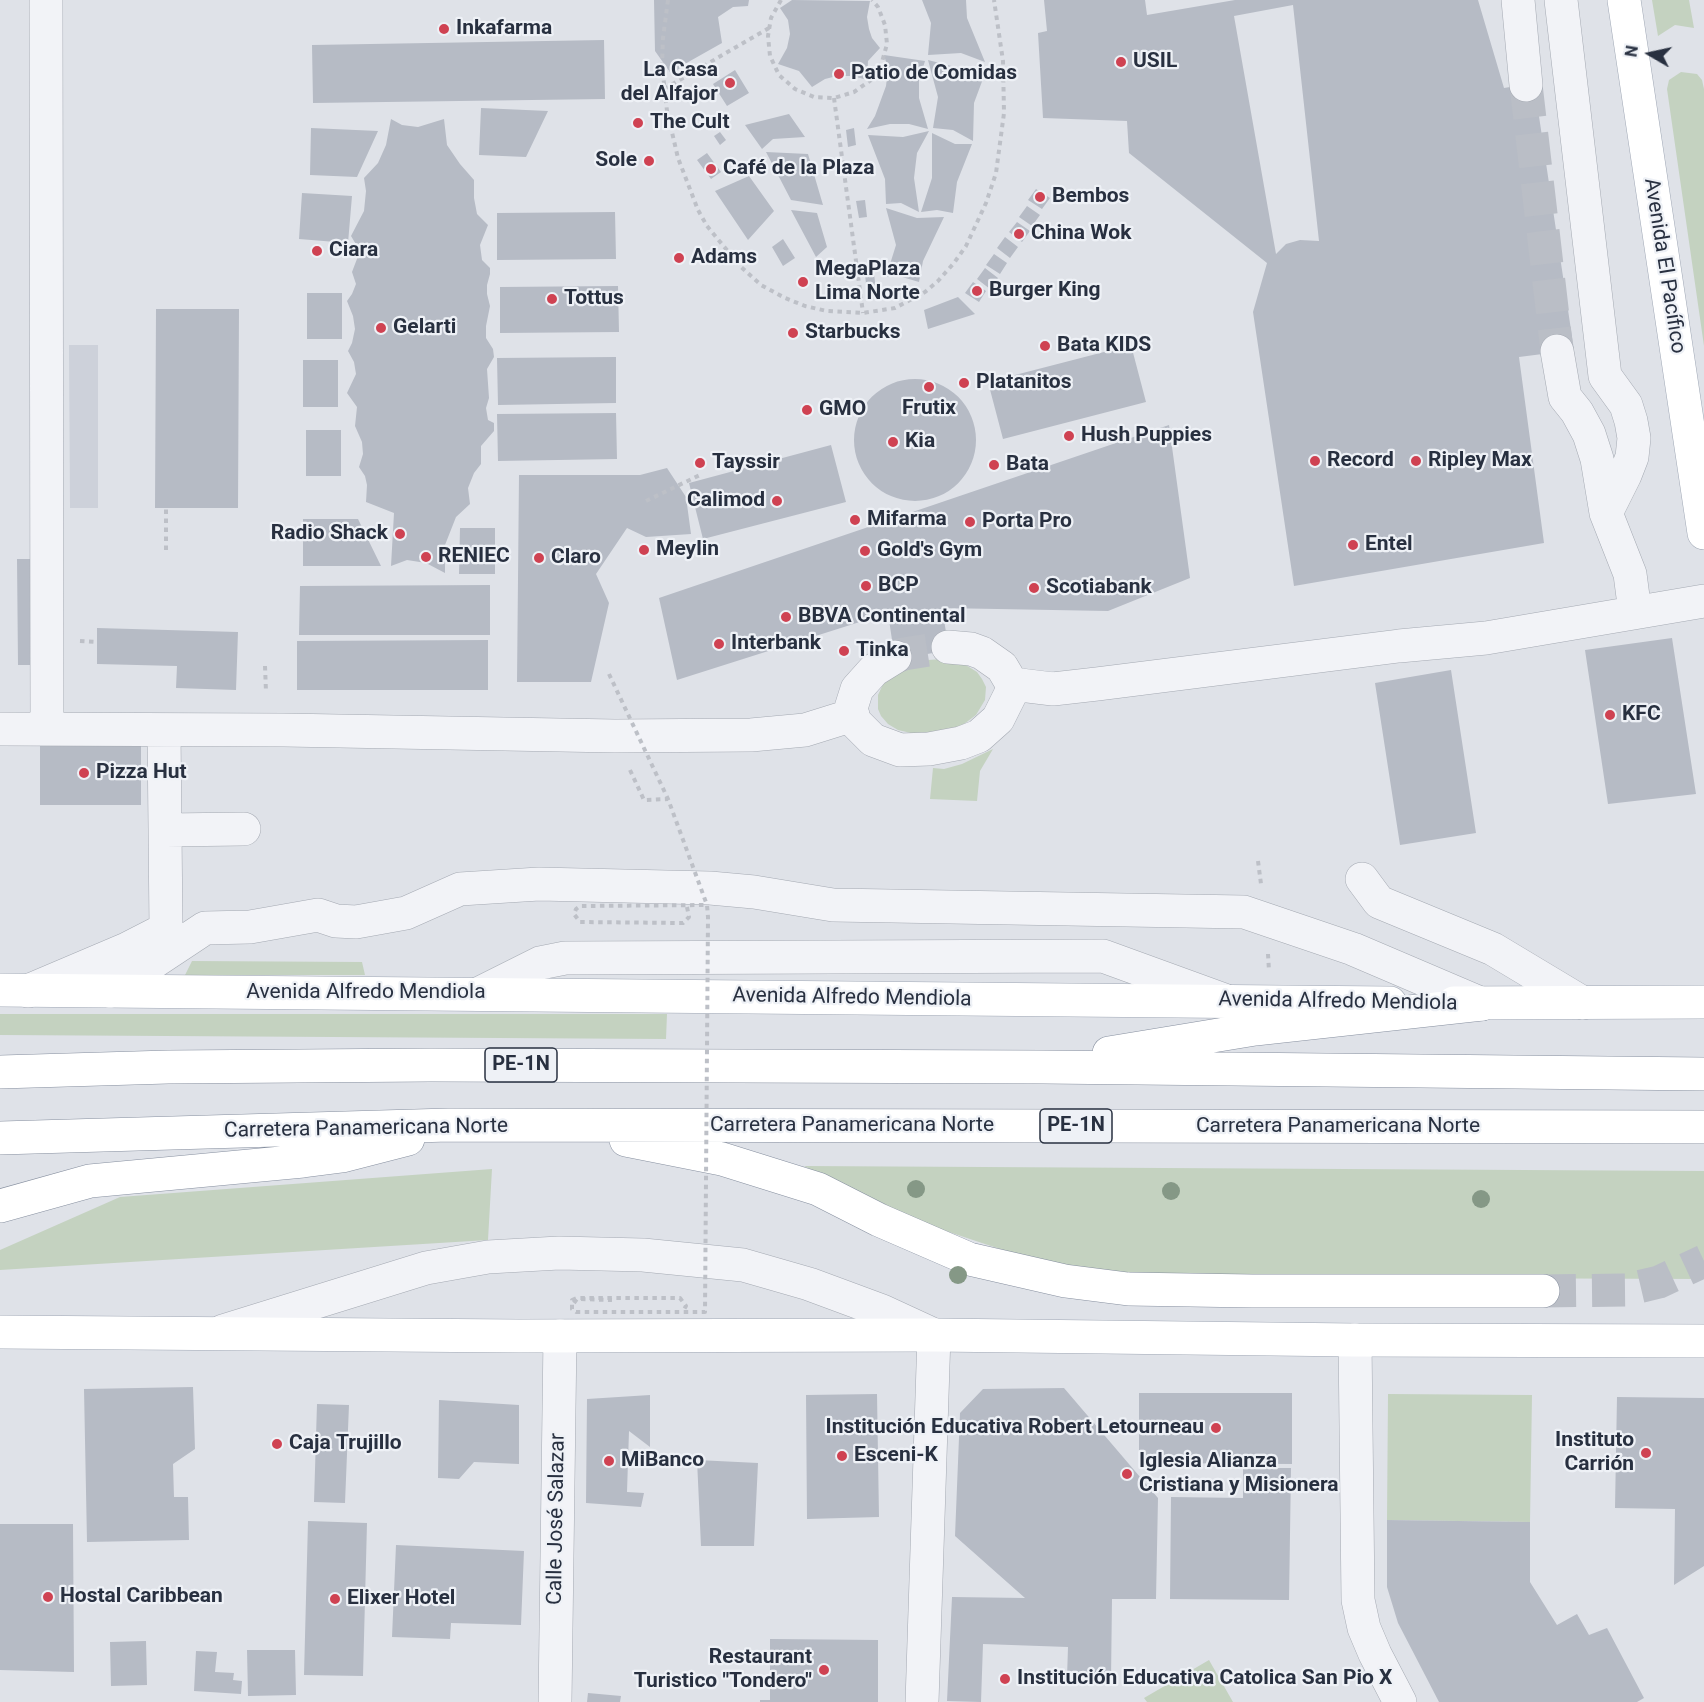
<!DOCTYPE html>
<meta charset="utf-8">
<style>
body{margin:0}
#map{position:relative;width:1704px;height:1702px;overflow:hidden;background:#dfe2e8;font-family:Roboto,sans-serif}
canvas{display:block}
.north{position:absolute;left:1620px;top:24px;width:60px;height:60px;-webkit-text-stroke:4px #eef1f6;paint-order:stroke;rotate:279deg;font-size:16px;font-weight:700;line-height:24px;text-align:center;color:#283040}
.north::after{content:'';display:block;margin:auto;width:21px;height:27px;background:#283040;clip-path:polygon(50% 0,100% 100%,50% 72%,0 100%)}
</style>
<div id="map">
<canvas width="1704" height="1702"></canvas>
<div class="north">N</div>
</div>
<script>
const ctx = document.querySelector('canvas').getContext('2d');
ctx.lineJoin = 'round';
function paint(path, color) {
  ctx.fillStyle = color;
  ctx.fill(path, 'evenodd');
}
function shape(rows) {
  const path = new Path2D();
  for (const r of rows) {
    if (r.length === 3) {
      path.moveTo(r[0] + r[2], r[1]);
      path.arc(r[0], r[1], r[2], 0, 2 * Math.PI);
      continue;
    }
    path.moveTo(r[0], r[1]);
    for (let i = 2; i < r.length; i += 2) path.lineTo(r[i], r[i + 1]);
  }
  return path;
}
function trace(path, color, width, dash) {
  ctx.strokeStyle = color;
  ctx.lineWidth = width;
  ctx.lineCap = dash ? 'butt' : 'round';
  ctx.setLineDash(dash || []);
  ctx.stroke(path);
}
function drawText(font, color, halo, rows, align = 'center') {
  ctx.font = font + ' Roboto,sans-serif';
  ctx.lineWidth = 4.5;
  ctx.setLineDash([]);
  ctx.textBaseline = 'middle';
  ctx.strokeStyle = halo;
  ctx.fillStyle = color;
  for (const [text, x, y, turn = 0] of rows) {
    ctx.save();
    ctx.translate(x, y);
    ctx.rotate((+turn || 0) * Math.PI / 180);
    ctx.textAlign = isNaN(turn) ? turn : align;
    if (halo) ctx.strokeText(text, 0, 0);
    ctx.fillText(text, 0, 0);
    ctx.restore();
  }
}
const built = shape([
 [69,345,98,345,98,508,70,508]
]);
const green = shape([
 [1652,0,1689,0,1694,28,1675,25,1658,36],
 [1681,72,1697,74,1702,80,1704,89,1704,346,1667,89,1669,80],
 [943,659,961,662,977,672,982,679,986,687,985,700,976,715,960,727,950,730,915,734,898,730,888,724,881,716,878,709,878,695,884,682,908,665,928,660],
 [993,749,980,771,977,801,930,799,933,768,944,769,962,764],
 [192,961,362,962,365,975,185,975],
 [0,1014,667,1014,666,1039,0,1035],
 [804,1166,1704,1171,1704,1279,1150,1277,1093,1270,1045,1261,1003,1250,940,1229,877,1202],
 [492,1169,488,1240,0,1270,0,1250,120,1197],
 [1388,1394,1532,1395,1530,1522,1387,1520],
 [1209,1660,1233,1702,1147,1702,1144,1698]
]);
const building = shape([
 [654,0,749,0,748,6,733,7,718,17,722,43,683,65,672,75,655,51],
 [792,0,870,1,867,17,869,29,872,38,880,48,868,61,867,80,853,76,837,76,825,79,812,87,799,71,778,64,787,48,790,34,788,20,780,8],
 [922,0,966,0,967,18,985,62,961,53,928,55,931,23],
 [1044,0,1145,0,1147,15,1235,0,1478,0,1504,88,1534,83,1574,350,1519,357,1544,543,1294,586,1253,312,1267,263,1129,153,1127,121,1043,118,1038,33,1047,31],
 [1293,5,1319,241,1300,240,1286,244,1276,254,1234,16],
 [604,40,605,99,313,103,312,45],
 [884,55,925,61,919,81,919,98,928,129,909,124,890,124,867,129,875,116,886,86,888,69],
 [928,60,963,69,987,68,974,103,973,141,953,130,933,128,938,97],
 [735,70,749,93,727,106,713,84],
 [481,108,548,111,526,157,479,155],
 [789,114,805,137,773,139,762,149,745,125],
 [391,119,402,125,418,127,444,119,447,145,460,164,474,180,474,198,477,214,488,225,480,245,482,260,490,268,490,274,487,285,487,294,490,306,486,326,486,338,493,349,494,357,487,369,489,398,486,408,488,420,494,423,494,431,481,446,481,464,474,473,468,488,470,504,456,517,445,545,445,573,426,563,407,560,391,566,394,513,366,502,367,485,365,476,359,467,363,454,362,442,355,426,357,407,347,393,356,374,354,362,348,351,352,343,355,329,353,316,347,301,352,294,356,284,352,272,360,251,351,236,364,211,366,191,364,178,378,163,386,145],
 [311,128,378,131,357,177,310,175],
 [854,128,856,145,848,147,846,130],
 [929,131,917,153,914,178,919,212,901,203,886,204,885,179,868,135,903,137],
 [720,132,726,140,720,145,714,136],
 [932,133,955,144,972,144,957,182,953,213,937,210,921,212,932,178],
 [766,152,808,154,823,205,791,200],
 [707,153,721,172,711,179,697,160],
 [749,176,774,211,748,240,715,191],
 [1036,189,1050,198,1042,209,1028,200],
 [302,193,352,196,348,243,299,239],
 [865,200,867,217,859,218,856,201],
 [1027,206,1040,215,1032,226,1019,217],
 [886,208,917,218,944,217,923,261,919,282,902,277,886,277,896,245],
 [791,210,817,213,827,247,816,257],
 [615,212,616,259,497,260,497,213],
 [1017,222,1030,231,1022,242,1009,232],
 [1005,237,1018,247,1010,258,997,248],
 [783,239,795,258,783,266,772,247],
 [994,254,1007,263,1000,274,986,265],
 [985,268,998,278,990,289,977,279],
 [874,273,876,291,867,292,865,275],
 [973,282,986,291,979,302,965,293],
 [618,286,619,332,500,333,500,287],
 [307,293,342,293,342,339,307,339],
 [958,297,975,314,928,329,924,310],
 [156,309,239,309,238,508,155,508],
 [1131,345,1146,402,1003,439,988,382],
 [616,357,616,403,498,405,497,358],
 [303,360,338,360,338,407,303,407],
 [915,440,61],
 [616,413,617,459,498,461,497,414],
 [1169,425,1190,578,1108,611,942,608,949,650,895,660,888,613,677,680,659,598],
 [306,430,341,430,341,476,306,476],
 [831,445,846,502,703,539,689,483],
 [667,468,686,497,691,534,646,537,627,528,596,574,609,603,591,682,517,682,519,475,640,475],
 [303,519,358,519,381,566,303,566],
 [460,528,495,528,495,574,459,574],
 [17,559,30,559,30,665,18,665],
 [490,585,490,635,299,635,300,586],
 [97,628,238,632,236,690,176,688,177,666,97,664],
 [1672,638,1696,794,1608,804,1585,650],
 [488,640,488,690,297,690,297,641],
 [1451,670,1476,833,1400,845,1375,683],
 [40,734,141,735,141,805,40,805],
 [193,1387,195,1449,173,1464,174,1497,188,1497,189,1540,87,1542,84,1389],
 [1064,1388,1158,1498,1156,1599,1112,1599,1111,1679,1067,1678,1068,1647,983,1644,981,1702,947,1701,952,1597,1025,1598,955,1536,960,1413,983,1389],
 [1139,1393,1292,1393,1292,1464,1139,1463],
 [877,1394,879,1517,807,1519,806,1395],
 [650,1395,650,1447,629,1431,627,1492,644,1493,641,1507,586,1503,587,1399],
 [1617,1397,1704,1398,1704,1566,1674,1585,1675,1509,1615,1508],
 [439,1400,519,1405,519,1464,474,1462,459,1479,438,1478],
 [317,1404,349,1405,345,1503,314,1502],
 [697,1460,758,1463,754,1546,701,1546],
 [1243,1468,1291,1468,1289,1600,1170,1599,1171,1497,1243,1498],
 [1387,1520,1530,1522,1530,1582,1557,1625,1577,1614,1589,1635,1607,1628,1644,1698,1637,1702,1439,1702,1398,1623,1387,1587],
 [308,1521,367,1523,363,1676,304,1675],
 [0,1524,73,1524,74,1672,0,1670],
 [396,1545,524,1551,521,1625,451,1623,450,1639,392,1637],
 [770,1639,878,1640,878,1702,760,1702,760,1700,770,1700],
 [146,1641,147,1685,111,1686,110,1642],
 [247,1650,295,1650,296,1695,248,1696],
 [196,1651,217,1652,215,1672,234,1673,233,1680,242,1681,241,1694,194,1691],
 [588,1693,621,1696,620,1702,587,1702]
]);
const minorTunnel = shape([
 [1526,85,1557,351],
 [895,657,904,654,948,647]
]);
const highwayTunnel = shape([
 [1543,1291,1625,1290,1659,1282,1704,1261]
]);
const path = shape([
 [668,0,663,38,662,65,667,111,678,158,698,210,707,226,740,266,761,285,785,298,805,306,827,311,863,313,895,308,925,292,938,281,954,263,966,246,986,203,996,173,1004,113,1003,61,994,0],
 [781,0,771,18,768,36,770,56,779,75,795,89,814,97,834,98,854,92,871,80,882,62,887,44,885,25,878,7,872,0],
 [664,89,769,28],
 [834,98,863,313],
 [646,501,702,474],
 [166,550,166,508],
 [80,641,97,642],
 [265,666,266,692],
 [630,770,644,800,668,799],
 [1258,861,1261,884],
 [1268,954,1269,971],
 [574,1303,577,1299,612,1300]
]);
const minor = shape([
 [46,0,47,729],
 [1518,0,1526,85],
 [1561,0,1605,376,1626,405,1631,421,1634,438,1632,457,1625,475,1606,513],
 [1557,351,1565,397,1577,412,1589,434,1597,459,1606,513,1630,574,1635,612],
 [895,657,874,670,857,689,851,708,854,721,873,740,900,750,929,749,961,743,979,736,998,719,1011,693,1012,684,1002,667,982,653,971,649,948,647],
 [1012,684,1053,689,1097,684,1399,646,1486,638,1704,601],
 [0,729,284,730,615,736,751,735,805,730,853,715],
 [166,830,244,829],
 [1362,879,1379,902,1493,949,1583,1003],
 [28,991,127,949,166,929,164,730],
 [110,991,205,928,250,927,318,915,336,921,356,922,406,913,460,889,539,884,710,888,754,892,833,905,1244,912,1353,949,1482,1004],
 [478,994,540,963,565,958,1103,956,1224,1000],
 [223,1331,426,1268,488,1257,559,1253,643,1255,743,1265,809,1284,882,1311,934,1335,922,1702],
 [1355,1340,1358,1600,1364,1628,1375,1654,1400,1702],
 [555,1702,560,1336]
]);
const major = shape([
 [1624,0,1704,533],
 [0,990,1390,1003],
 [1454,1003,1704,1002],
 [0,1332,519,1336,934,1335,1355,1340,1704,1341]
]);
const highway = shape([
 [1109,1053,1255,1029,1482,1004],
 [0,1072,168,1067,431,1065,1043,1067,1704,1074],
 [0,1138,449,1125,1704,1127],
 [626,1140,722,1159,818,1189,879,1220,969,1259,1065,1281,1128,1289,1252,1291,1543,1291],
 [0,1206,90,1181,303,1161,342,1156,408,1139]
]);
const pathBridge = shape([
 [609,674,668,799,707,905,708,917,705,1312,576,1312,572,1309,572,1300,577,1298,680,1298,686,1306,683,1311],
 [687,907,689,917,683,923,580,922,574,914,576,909,580,906,707,905]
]);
const trees = [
 [916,1189],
 [1171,1191],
 [1481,1199],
 [958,1275]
];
const markers = [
 [444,29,6,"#cf4252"],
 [1121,62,6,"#cf4252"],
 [839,74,6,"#cf4252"],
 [730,83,6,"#cf4252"],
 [638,123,6,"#cf4252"],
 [649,161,6,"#cf4252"],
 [711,169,6,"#cf4252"],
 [1040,197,6,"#cf4252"],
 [1019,234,6,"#cf4252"],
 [317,251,6,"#cf4252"],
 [679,258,6,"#cf4252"],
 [803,282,6,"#cf4252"],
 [977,291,6,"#cf4252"],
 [552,299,6,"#cf4252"],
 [381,328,6,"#cf4252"],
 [793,333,6,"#cf4252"],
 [1045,346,6,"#cf4252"],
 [964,383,6,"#cf4252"],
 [929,387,6,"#cf4252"],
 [807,410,6,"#cf4252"],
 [1069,436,6,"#cf4252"],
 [893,442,6,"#cf4252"],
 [1315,461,6,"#cf4252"],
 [1416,461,6,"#cf4252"],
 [700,463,6,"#cf4252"],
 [994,465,6,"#cf4252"],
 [777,501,6,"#cf4252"],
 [855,520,6,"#cf4252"],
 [970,522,6,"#cf4252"],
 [400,534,6,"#cf4252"],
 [1353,545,6,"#cf4252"],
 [644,550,6,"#cf4252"],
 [865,551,6,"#cf4252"],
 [426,557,6,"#cf4252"],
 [539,558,6,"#cf4252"],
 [866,586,6,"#cf4252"],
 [1034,588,6,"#cf4252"],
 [786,617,6,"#cf4252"],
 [719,644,6,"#cf4252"],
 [844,651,6,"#cf4252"],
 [1610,715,6,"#cf4252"],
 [84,773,6,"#cf4252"],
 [1216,1428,6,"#cf4252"],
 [277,1444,6,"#cf4252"],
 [1646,1453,6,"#cf4252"],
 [842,1456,6,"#cf4252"],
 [609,1461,6,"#cf4252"],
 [1127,1474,6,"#cf4252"],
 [48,1597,6,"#cf4252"],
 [335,1599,6,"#cf4252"],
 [824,1670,6,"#cf4252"],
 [1005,1679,6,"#cf4252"]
];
const shields = [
 [521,1065,72],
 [1076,1126,72]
];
const shieldNames = [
 ["PE-1N",521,1065],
 ["PE-1N",1076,1126]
];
const poiNames = [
 ["Inkafarma",456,29],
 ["USIL",1133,62],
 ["La Casa",718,71,"right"],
 ["del Alfajor",718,95,"right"],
 ["Patio de Comidas",851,74],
 ["The Cult",650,123],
 ["Sole",637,161,"right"],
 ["Café de la Plaza",723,169],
 ["Bembos",1052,197],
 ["China Wok",1031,234],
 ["Ciara",329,251],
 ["Adams",691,258],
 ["MegaPlaza",815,270],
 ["Lima Norte",815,294],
 ["Burger King",989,291],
 ["Tottus",564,299],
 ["Gelarti",393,328],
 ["Starbucks",805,333],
 ["Bata KIDS",1057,346],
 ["Platanitos",976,383],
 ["Frutix",929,409,"center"],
 ["GMO",819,410],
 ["Hush Puppies",1081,436],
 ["Kia",905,442],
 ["Record",1327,461],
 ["Ripley Max",1428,461],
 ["Tayssir",712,463],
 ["Bata",1006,465],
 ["Calimod",765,501,"right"],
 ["Mifarma",867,520],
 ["Porta Pro",982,522],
 ["Radio Shack",388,534,"right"],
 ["Entel",1365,545],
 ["Meylin",656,550],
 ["Gold's Gym",877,551],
 ["RENIEC",438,557],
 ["Claro",551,558],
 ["BCP",878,586],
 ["Scotiabank",1046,588],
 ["BBVA Continental",798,617],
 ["Interbank",731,644],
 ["Tinka",856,651],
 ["KFC",1622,715],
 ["Pizza Hut",96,773],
 ["Institución Educativa Robert Letourneau",1204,1428,"right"],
 ["Instituto",1634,1441,"right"],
 ["Carrión",1634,1465,"right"],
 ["Caja Trujillo",289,1444],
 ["Esceni-K",854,1456],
 ["MiBanco",621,1461],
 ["Iglesia Alianza",1139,1462],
 ["Cristiana y Misionera",1139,1486],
 ["Hostal Caribbean",60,1597],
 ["Elixer Hotel",347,1599],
 ["Restaurant",812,1658,"right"],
 ["Turistico \"Tondero\"",812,1682,"right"],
 ["Institución Educativa Catolica San Pio X",1017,1679]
];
const streetNames = [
 ["Avenida El Pacífico",1664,266,81],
 ["Avenida Alfredo Mendiola",366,993],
 ["Avenida Alfredo Mendiola",852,998,1],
 ["Avenida Alfredo Mendiola",1338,1002,1],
 ["Carretera Panamericana Norte",852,1126],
 ["Carretera Panamericana Norte",1338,1127],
 ["Carretera Panamericana Norte",366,1129,-1],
 ["Calle José Salazar",557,1519,-89]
];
paint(built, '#cdd1da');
paint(green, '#c4d2c0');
paint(building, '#b6bbc5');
trace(minorTunnel, '#babec6', 33, [33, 16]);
trace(highwayTunnel, '#babec6', 33, [33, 16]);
trace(minor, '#a4a9b2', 34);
trace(major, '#9ea6b4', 34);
trace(highway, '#868f9f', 34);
trace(path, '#bdc0c7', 4, [4.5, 4.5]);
trace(minor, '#f2f3f7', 33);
trace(major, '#fff', 33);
trace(highway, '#fff', 33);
trace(pathBridge, '#bdc0c7', 4, [4.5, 4.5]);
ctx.fillStyle = '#859886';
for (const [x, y] of trees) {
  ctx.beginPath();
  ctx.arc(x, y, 9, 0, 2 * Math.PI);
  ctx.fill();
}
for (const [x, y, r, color] of markers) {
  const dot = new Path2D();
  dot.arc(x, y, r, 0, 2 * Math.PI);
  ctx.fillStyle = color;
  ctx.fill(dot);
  trace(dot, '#eef1f6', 2);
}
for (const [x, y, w] of shields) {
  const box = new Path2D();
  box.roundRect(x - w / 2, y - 17, w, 34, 4.5);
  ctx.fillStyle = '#eef1f6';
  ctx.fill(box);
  trace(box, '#283040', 1.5);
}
drawText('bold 20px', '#283040', null, shieldNames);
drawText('bold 21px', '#283040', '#eef1f6', poiNames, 'left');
drawText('21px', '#283040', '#eef1f6', streetNames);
</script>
